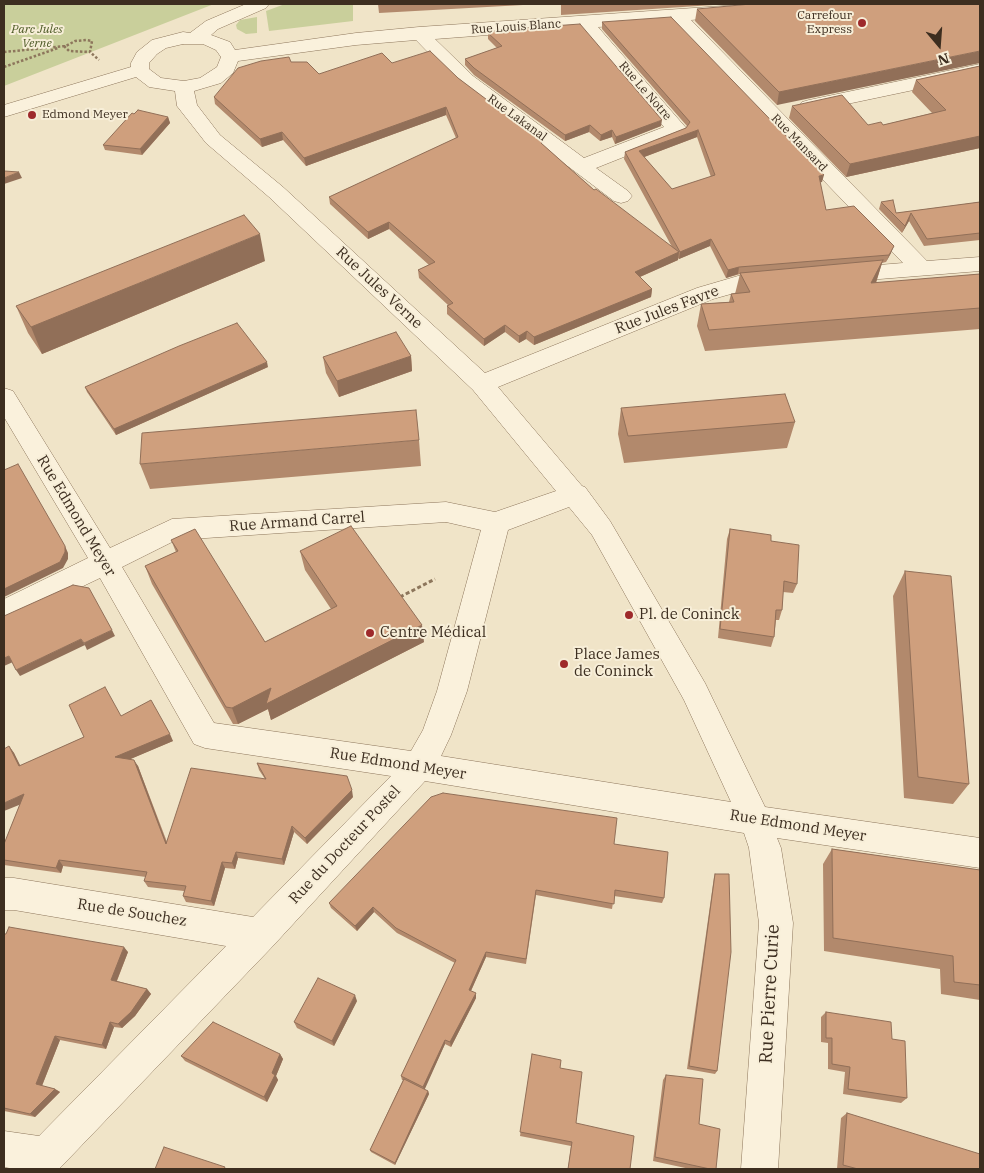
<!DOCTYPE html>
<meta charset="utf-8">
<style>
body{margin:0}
#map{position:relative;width:984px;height:1173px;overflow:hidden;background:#f0e4c8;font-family:"IBM Plex Serif",serif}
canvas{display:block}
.frame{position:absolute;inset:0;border:5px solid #3d2e20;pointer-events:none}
.north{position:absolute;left:914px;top:20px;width:50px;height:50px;-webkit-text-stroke:4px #f7eed8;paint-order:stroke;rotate:162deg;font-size:14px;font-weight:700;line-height:20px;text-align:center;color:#3d2e20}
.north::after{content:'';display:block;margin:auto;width:18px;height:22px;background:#3d2e20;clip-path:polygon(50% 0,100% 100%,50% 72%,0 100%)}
</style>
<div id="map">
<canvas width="984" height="1173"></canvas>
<div class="frame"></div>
<div class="north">N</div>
</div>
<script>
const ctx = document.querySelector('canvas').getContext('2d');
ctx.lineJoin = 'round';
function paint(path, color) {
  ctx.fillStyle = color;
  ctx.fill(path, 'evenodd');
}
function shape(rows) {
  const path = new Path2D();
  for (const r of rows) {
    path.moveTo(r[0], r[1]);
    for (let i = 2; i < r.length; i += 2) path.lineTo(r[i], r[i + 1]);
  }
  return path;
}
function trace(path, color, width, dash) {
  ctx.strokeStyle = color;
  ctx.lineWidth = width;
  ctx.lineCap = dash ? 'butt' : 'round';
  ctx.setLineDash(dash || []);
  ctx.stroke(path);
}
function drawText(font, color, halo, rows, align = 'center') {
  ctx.font = font + ' "IBM Plex Serif",serif';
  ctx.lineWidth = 4;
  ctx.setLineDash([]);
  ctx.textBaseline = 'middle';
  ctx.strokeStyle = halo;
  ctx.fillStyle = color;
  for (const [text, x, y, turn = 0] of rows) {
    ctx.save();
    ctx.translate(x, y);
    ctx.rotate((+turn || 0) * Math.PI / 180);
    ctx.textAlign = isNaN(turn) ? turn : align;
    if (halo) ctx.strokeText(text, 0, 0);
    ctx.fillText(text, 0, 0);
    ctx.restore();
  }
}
const green = shape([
 [4,4,214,4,4,86],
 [285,4,353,4,353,21,269,31,266,11],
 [257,17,257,33,246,34,237,29,236,25,240,20]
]);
const pathFar1 = shape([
 [64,46,69,51,90,52],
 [4,52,66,46,75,41,86,40,92,41,90,52,99,60],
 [4,67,58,48]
]);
const path = shape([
 [400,597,435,579]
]);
const minor = shape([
 [246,4,269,4,266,8,218,29,211,35,230,42,235,50,356,33,419,27,752,4,812,4,809,8,803,9,691,20,927,261,980,257,980,271,842,282,834,280,831,275,834,270,842,268,903,263,671,22,598,27,687,129,684,133,596,168,628,191,632,196,628,201,621,203,614,201,459,84,416,40,356,45,238,61,233,73,221,83,194,91,197,105,220,135,283,187,485,373,697,288,738,276,774,273,782,276,785,281,782,286,774,289,738,292,713,299,498,387,582,486,585,487,610,521,705,683,765,807,980,838,980,868,777,838,781,848,793,923,778,1169,741,1169,759,923,749,848,744,833,425,781,272,947,59,1169,15,1169,4,1167,4,1131,39,1136,226,946,14,910,4,910,4,878,14,878,253,917,391,776,205,748,194,744,100,578,4,624,4,599,88,558,4,417,4,388,13,391,110,548,172,519,446,502,495,512,556,491,473,390,269,197,206,143,177,106,175,91,149,87,136,77,4,117,4,105,131,67,131,63,137,52,152,40,183,32,190,33,206,21,246,4],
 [580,28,664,127,584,158,473,76,435,39,580,28],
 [183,44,203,44,216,50,221,57,217,67,200,78,184,81,161,78,149,69,149,63,157,54,166,48,183,44],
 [569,507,592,535,684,700,731,802,441,756,451,735,467,691,508,530,569,507],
 [446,522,481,530,437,691,423,730,411,751,214,723,122,567,176,540,446,522],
 [980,64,980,76,809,112,802,110,799,106,802,102,809,100,980,64]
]);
const wall = shape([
 [378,4,541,4,379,13],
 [561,4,728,4,561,15],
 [980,4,777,105,695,21,697,9],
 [602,22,822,182,820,182,826,210,891,253,886,262,882,263,876,283,980,274,980,329,705,351,697,326,701,304,729,302,731,294,735,294,740,274,726,278,710,246,679,259,678,258,678,260,640,277,652,289,651,297,534,345,526,339,519,343,505,332,484,346,447,314,447,306,448,305,419,278,418,270,429,265,389,229,368,239,330,204,329,197,456,138,446,115,306,166,283,140,262,147,215,104,214,97,291,62,319,74,392,63,458,78,543,145,594,190,672,247,624,159,625,152,686,128,687,126,602,29],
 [697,137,711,177,672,189,644,157],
 [488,33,661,126,615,144,612,137,600,141,589,132,565,141,474,75,465,65,465,59,497,48,488,39],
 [980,66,980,148,846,177,789,118,792,106,868,125,883,125,932,113,912,92,916,80],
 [168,117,170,123,142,155,105,150,103,145],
 [881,202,896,213,980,202,980,240,924,246,909,221,902,233,879,209],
 [265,261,42,354,28,333,16,306],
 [411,356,412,371,339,397,326,373,323,357],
 [268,367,116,435,87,392,85,387],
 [621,408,795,422,787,448,624,463,618,434],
 [419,440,421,466,150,489,140,464],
 [730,529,771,541,797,584,793,593,783,592,782,610,779,620,776,620,774,637,771,647,718,638,727,539],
 [171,540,265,642,331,609,305,570,300,551,424,642,271,720,268,709,238,724,233,724,152,584,145,566,176,552],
 [905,571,969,784,953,804,904,798,893,596],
 [121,716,173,741,130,759,138,766,167,842,265,779,259,770,257,763,353,797,307,844,294,832,284,865,238,858,235,869,225,868,214,906,186,902,183,896,184,891,148,887,144,881,146,877,63,866,61,873,4,865,4,844,20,804,9,746,14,753,20,766,84,737],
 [614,844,664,898,662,903,614,896,612,909,536,895,526,964,486,957,471,991,476,998,451,1047,445,1044,424,1089,428,1091,429,1094,395,1165,371,1152,370,1150,403,1080,402,1080,401,1076,455,963,397,933,374,912,357,931,331,908,329,903],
 [832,849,980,870,980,1000,941,994,940,969,824,951,823,864],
 [715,874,717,1071,715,1074,687,1069,714,877],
 [4,934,128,952,117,981,147,989,151,994,135,1016,122,1028,114,1027,106,1049,60,1040,42,1086,55,1089,60,1092,35,1117,4,1111],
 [357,1001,334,1046,297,1028,294,1022],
 [826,1012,892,1039,907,1098,901,1103,843,1094,845,1072,828,1069,828,1043,821,1042,821,1017],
 [280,1054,283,1059,276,1076,278,1080,267,1102,185,1061,181,1056],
 [532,1054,560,1068,576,1123,630,1169,568,1169,571,1146,520,1136],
 [666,1075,699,1124,716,1169,690,1169,653,1161,663,1080],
 [847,1113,980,1169,837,1169,841,1118]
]);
const shadedWall = shape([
 [980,51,980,63,777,105,779,92],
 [446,107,446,115,306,166,304,158],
 [168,117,170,123,142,155,140,149],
 [662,120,661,126,615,144,616,137],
 [590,125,589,132,565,141,565,135],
 [612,130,612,137,600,141,601,135],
 [698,130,697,137,639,159,639,151],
 [282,132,283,140,262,147,260,139],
 [980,136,980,148,846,177,850,164],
 [19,172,22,178,4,184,4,178],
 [824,175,822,182,817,183,819,176],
 [911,213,909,221,902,233,905,226],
 [389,222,389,229,368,239,368,232],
 [260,234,265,261,42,354,31,327],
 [711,239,710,246,679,259,680,252],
 [894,246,891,253,886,262,889,255],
 [679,252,678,260,635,279,635,272],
 [883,260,876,282,864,305,871,283],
 [739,267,738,274,726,278,728,270],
 [652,289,651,297,534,345,534,337],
 [505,325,505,332,484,346,484,339],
 [527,331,526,339,519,343,519,336],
 [411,356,412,371,339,397,337,381],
 [267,362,268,367,116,435,114,429],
 [65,546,68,553,68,559,63,568,4,597,4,589],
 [422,625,424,642,271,720,268,709,238,724,232,708,271,688],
 [112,630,115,636,87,650,84,643],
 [81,639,85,645,20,676,16,670],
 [9,656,13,662,4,666,4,658],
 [170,734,173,741,119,764,115,757],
 [9,746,14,753,24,773,19,766],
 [134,760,138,766,169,850,166,844],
 [352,790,353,797,307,844,305,838],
 [24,794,29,801,4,811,4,803],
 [292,826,294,832,284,865,282,859],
 [236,852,238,858,235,869,232,863],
 [59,860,63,866,61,873,56,868],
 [222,862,225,868,214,906,211,901],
 [373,907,374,912,357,931,355,926],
 [124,947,128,952,115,985,111,980],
 [486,952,486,957,469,995,469,990],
 [147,989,151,994,135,1016,122,1028,118,1024],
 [476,993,476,998,451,1047,450,1042],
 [355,995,357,1001,334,1046,332,1041],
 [110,1022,114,1027,106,1049,102,1045],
 [55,1036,60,1040,41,1088,36,1084],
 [445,1040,445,1044,424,1091,423,1087],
 [280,1054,283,1059,276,1076,278,1080,267,1102,264,1097,272,1073],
 [55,1089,60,1092,35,1117,30,1114],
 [428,1091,429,1094,395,1165,395,1163]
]);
const building = shape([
 [751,4,980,4,980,51,779,92,697,9,751,4],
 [671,17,824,175,819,176,826,210,854,206,894,246,889,255,739,267,728,270,711,239,680,252,625,152,686,128,690,122,602,22,671,17],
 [698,130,715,175,672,189,639,151,698,130],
 [580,24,662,120,616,137,612,130,601,135,590,125,565,135,474,68,465,59,502,46,488,33,498,30,580,24],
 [430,51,458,78,543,142,541,143,594,190,596,189,679,252,635,272,652,289,534,337,527,331,519,336,505,325,484,339,447,306,453,303,418,270,435,262,389,222,368,232,329,197,458,137,446,107,304,158,282,132,260,139,214,97,238,68,261,61,289,57,291,62,307,62,319,74,382,53,392,63,430,51],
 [980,66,980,136,850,164,792,106,842,95,868,125,881,122,883,125,946,110,916,80,980,66],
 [138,110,168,117,140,149,103,145,132,113,134,114,138,110],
 [4,171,19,172,4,178,4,171],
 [893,200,896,213,980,202,980,233,927,239,911,213,905,226,881,202,893,200],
 [244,215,260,234,31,327,16,306,244,215],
 [883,260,871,283,980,274,980,308,709,330,701,304,734,302,731,294,750,292,740,273,883,260],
 [237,323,267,362,114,429,85,387,179,346,237,323],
 [396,332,411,356,337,381,323,357,396,332],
 [785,394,795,422,628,436,621,408,785,394],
 [416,410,419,440,140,464,142,433,416,410],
 [18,464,65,546,65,552,60,562,4,589,4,470,18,464],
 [351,526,422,625,266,704,271,688,232,708,226,707,145,566,178,551,171,540,195,529,265,642,337,606,300,551,351,526],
 [730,529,771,535,771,541,799,545,797,584,784,581,782,610,776,610,774,637,720,629,730,529],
 [905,571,951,576,969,784,918,777,905,571],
 [73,585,89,588,112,630,84,643,81,639,16,670,9,656,4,658,4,616,73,585],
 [105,687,121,716,151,700,170,734,115,757,134,760,166,844,191,768,266,779,257,763,347,776,352,790,305,838,292,826,282,859,236,852,232,863,222,862,211,901,183,896,186,886,144,881,147,872,59,860,56,868,4,860,4,844,24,794,4,803,4,749,9,746,19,766,84,737,69,705,105,687],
 [443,793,617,818,614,844,668,852,664,898,615,890,614,904,536,890,526,959,486,952,469,990,476,993,450,1042,445,1040,423,1087,401,1076,456,960,396,928,373,907,355,926,329,903,431,797,443,793],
 [832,849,980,870,980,985,954,982,953,956,833,938,832,849],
 [715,874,729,874,731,952,717,1071,689,1066,715,874],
 [9,927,124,947,111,980,147,989,131,1012,118,1024,110,1022,102,1045,55,1036,36,1084,55,1089,30,1114,4,1108,4,934,6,934,9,927],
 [318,978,355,995,332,1041,294,1022,318,978],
 [826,1012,891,1022,892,1039,905,1041,907,1098,848,1089,850,1067,832,1064,832,1038,826,1038,826,1012],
 [213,1022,280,1054,272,1073,275,1075,264,1097,181,1056,213,1022],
 [532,1054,561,1060,560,1068,582,1072,576,1123,634,1136,630,1169,568,1169,572,1142,520,1132,532,1054],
 [666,1075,703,1079,699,1124,720,1129,716,1169,710,1169,655,1157,666,1075],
 [404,1079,428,1091,395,1163,370,1150,404,1079],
 [847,1113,980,1154,980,1169,858,1169,843,1165,847,1113],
 [164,1147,225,1167,224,1169,155,1169,164,1147]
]);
const markers = [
 [862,23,5,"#9e2a2b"],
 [32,115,5,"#9e2a2b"],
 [629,615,5,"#9e2a2b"],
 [370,633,5,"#9e2a2b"],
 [564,664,5,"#9e2a2b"]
];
const farPoinames = [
 ["Carrefour",852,16],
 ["Express",852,30],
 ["Edmond Meyer",42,115,"left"]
];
const farStreetnames = [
 ["Rue Louis Blanc",516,27,-4],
 ["Rue Le Notre",645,91,49],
 ["Rue Lakanal",517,118,36],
 ["Rue Mansard",799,143,46]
];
const farParknames = [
 ["Parc Jules",37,30],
 ["Verne",37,44]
];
const streetNames = [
 ["Rue Jules Verne",379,288,43],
 ["Rue Jules Favre",667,310,-21],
 ["Rue Edmond Meyer",76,516,59],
 ["Rue Armand Carrel",297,522,-4],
 ["Rue Edmond Meyer",398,764,9],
 ["Rue Edmond Meyer",798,826,9],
 ["Rue du Docteur Postel",345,845,-47],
 ["Rue de Souchez",132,913,9]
];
const poiNames = [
 ["Pl. de Coninck",639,615],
 ["Centre Médical",380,633],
 ["Place James",574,655],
 ["de Coninck",574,672]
];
const nearStreetnames = [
 ["Rue Pierre Curie",770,994,-87]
];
paint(green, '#c9cf9b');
trace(minor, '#8d765c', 1);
trace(pathFar1, '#8d765c', 2.5, [2.5, 2]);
trace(path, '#8d765c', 3, [4, 2.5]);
paint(minor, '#faf1dc');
paint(wall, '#b2896c');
paint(shadedWall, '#916f58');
paint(building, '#cf9f7d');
trace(building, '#916f58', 1);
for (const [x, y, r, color] of markers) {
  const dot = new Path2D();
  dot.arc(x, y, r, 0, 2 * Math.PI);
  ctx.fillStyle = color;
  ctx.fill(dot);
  trace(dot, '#f7eed8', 2);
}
drawText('12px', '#3d2e20', '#f7eed8', farPoinames, 'right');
drawText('12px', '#3d2e20', '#f7eed8', farStreetnames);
drawText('italic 12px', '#4d5a26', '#f7eed8', farParknames);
drawText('15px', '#3d2e20', '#f7eed8', streetNames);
drawText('15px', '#3d2e20', '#f7eed8', poiNames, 'left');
drawText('18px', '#3d2e20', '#f7eed8', nearStreetnames);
</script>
